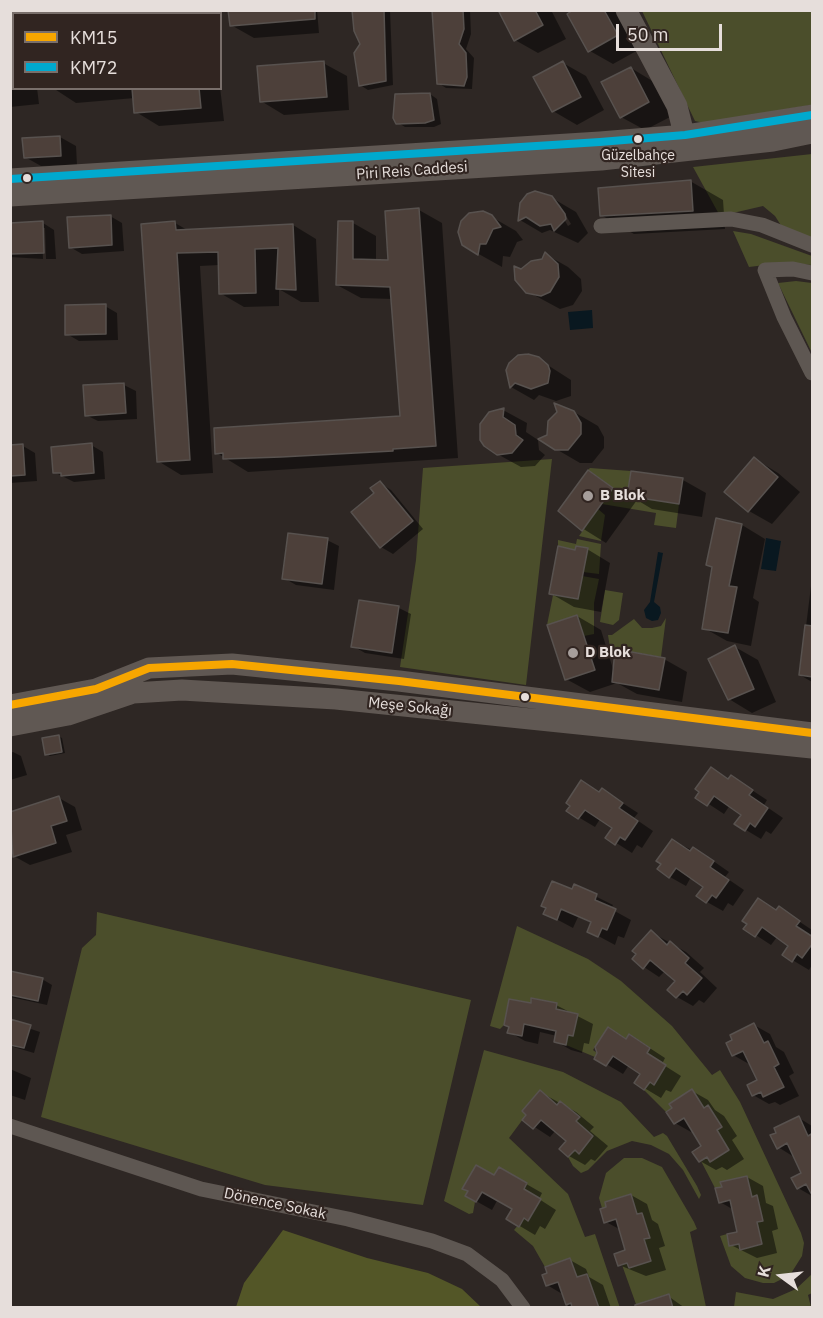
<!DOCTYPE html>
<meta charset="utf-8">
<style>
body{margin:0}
#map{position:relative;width:823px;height:1318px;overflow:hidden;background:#2e2724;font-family:"IBM Plex Sans",sans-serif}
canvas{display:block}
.frame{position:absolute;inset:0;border:12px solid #e6dedb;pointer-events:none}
.legend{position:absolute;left:12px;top:12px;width:210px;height:78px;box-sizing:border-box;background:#312521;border:2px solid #796f6b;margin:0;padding:8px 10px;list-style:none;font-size:18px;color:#e6dedb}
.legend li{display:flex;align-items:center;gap:12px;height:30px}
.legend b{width:30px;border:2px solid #796f6b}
.north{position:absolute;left:751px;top:1246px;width:60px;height:60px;-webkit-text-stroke:4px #312521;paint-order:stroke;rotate:285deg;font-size:16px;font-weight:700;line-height:24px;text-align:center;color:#e6dedb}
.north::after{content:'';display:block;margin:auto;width:21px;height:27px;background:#e6dedb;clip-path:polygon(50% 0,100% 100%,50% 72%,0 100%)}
.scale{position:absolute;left:616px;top:24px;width:106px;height:27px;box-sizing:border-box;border:3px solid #e6dedb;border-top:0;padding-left:8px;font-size:18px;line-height:21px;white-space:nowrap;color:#e6dedb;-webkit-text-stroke:4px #312521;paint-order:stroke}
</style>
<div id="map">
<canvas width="823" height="1318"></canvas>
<div class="frame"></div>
<ul class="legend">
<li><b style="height:8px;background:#f7a600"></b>KM15</li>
<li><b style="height:8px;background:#00a9ce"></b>KM72</li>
</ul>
<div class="north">K</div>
<div class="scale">50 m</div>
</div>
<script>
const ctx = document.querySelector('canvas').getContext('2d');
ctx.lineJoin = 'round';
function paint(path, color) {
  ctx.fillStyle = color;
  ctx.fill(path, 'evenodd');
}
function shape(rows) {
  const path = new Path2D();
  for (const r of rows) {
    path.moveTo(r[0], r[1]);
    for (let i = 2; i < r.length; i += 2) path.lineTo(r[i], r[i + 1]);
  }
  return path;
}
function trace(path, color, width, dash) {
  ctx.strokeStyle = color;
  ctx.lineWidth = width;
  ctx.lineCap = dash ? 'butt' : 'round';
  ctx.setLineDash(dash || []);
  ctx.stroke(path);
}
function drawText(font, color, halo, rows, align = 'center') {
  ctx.font = font + ' "IBM Plex Sans",sans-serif';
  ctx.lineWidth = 4.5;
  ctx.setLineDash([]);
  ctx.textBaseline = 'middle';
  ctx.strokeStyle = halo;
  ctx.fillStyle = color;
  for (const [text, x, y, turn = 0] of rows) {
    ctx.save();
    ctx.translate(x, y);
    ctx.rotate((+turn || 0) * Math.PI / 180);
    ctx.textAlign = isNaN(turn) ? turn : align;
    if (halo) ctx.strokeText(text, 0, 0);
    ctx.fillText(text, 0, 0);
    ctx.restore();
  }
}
const green = shape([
 [642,11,812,11,812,105,704,123,695,121],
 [812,154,812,238,782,227,775,216,763,206,720,216,693,167],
 [733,231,751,234,812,256,812,265,781,263,749,267],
 [796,281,812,283,812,353,778,283],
 [552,459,526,685,400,667,416,560,423,468],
 [590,468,631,471,627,496,679,504,676,528,654,525,656,513,602,504,613,488,588,470],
 [598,509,605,515,601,541,579,536],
 [577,539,601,544,599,574,583,572,587,548,576,546,575,550,558,546,558,540,576,544],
 [582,576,599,579,594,603,594,634,584,636,577,615,547,625,553,595,578,599],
 [605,590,623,593,619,620,613,625,600,622],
 [666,618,661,657,610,648,608,635,612,635,634,619,642,628,652,628,661,626],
 [97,912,471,1000,423,1205,265,1185,41,1117,82,948,96,935],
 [517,926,588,959,621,981,672,1026,712,1075,720,1070,740,1102,801,1233,804,1243,802,1256,790,1275,774,1283,763,1283,745,1278,731,1266,720,1236,727,1234,729,1246,739,1244,740,1250,760,1245,757,1222,762,1221,757,1196,752,1197,747,1176,721,1182,722,1187,715,1188,701,1161,707,1157,710,1161,717,1130,722,1126,708,1105,704,1108,692,1090,670,1104,672,1108,666,1112,644,1090,650,1082,654,1084,666,1066,647,1053,650,1048,629,1034,626,1039,608,1027,593,1050,597,1053,595,1057,566,1045,568,1035,573,1036,578,1014,556,1009,556,1003,532,998,531,1003,509,999,504,1025,500,1029,490,1026],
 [484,1050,563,1072,621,1102,654,1137,663,1133,667,1136,697,1186,701,1195,699,1199,683,1170,669,1154,651,1145,632,1141,607,1151,588,1170,581,1173,573,1166,568,1157,575,1150,579,1153,593,1136,576,1121,579,1116,560,1101,557,1104,540,1090,523,1111,526,1115,509,1138,568,1194,585,1237,595,1234,620,1308,592,1307,598,1304,587,1274,577,1277,570,1258,545,1267,533,1246,514,1230,524,1218,528,1221,541,1200,524,1189,527,1183,499,1167,494,1175,476,1165,463,1188,468,1191,465,1196,475,1202,473,1213,469,1214,444,1201],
 [624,1158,642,1158,662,1167,694,1222,697,1229,690,1232,706,1307,673,1307,668,1294,643,1302,637,1307,622,1265,627,1263,629,1268,650,1261,644,1239,650,1237,642,1213,637,1214,631,1194,605,1202,606,1207,602,1208,599,1198,606,1173],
 [812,1274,812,1293,808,1295,811,1307,734,1307,736,1292,773,1299,796,1289]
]);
const forest = shape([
 [283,1230,367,1258,428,1273,462,1289,481,1307,236,1307,244,1283]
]);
const water = shape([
 [592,310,593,328,570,330,568,312],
 [766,538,781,541,776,571,761,569],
 [658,552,663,553,654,602,660,607,661,613,658,620,652,621,646,618,644,610,650,602]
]);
const shadow = shape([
 [150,10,190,10,155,13],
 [230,10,317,10,319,33,254,38,231,25],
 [354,10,390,10,393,85,368,90,360,85,362,44],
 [435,10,470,10,471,34,466,49,474,58,472,89,446,88,438,83],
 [500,10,551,10,566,39,538,53,515,40],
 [576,10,617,10,640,49,613,64,590,51],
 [10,58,14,58,14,88,37,88,39,104,10,107],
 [323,63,347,76,349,110,284,115,261,101],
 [563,63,586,76,604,110,577,125,553,111],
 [631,68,654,82,672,116,645,130,621,117],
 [220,87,224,121,159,126,136,112,135,98,76,103,53,88],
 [430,94,437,99,441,124,434,127,405,127,397,122],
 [60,137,76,146,77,165,41,166,25,157],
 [690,181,723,200,725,229,634,234,601,215],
 [552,198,576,212,588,233,578,243,550,230,542,233,520,220],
 [555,204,559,204,571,224,568,226],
 [419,210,442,223,458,458,248,472,217,453,401,417,392,299,361,298,337,285,353,223,376,236,376,261,390,261],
 [483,212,516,231,523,240,517,242,510,257,503,256,502,267,468,248,460,239,462,221],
 [110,216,122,223,124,251,82,254,70,247],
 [43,223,54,230,56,259,46,259,45,228,42,228,43,259,10,257,10,224],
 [175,223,189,231,293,225,316,239,319,302,301,302,279,289,279,306,244,307,220,293,219,265,200,266,213,473,181,475,158,461],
 [545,254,568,267,581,279,582,291,573,305,560,309,521,288,515,275,544,260],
 [105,306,117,313,118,340,79,341,67,334],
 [535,357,571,380,571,396,556,401,539,395,534,400,511,387,508,370],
 [124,385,136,391,137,419,98,421,86,415],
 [503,410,527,423,526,432,538,440,539,450,545,455,535,466,521,467,490,450],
 [574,412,598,426,604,437,604,448,592,463,580,463,556,449,549,435],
 [91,445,103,452,105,479,74,482,54,472],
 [23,446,35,453,37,481,10,483,10,447],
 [755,459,778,473,800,492,772,524,749,511,727,492],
 [588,472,628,497,632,473,683,480,706,493,702,517,652,509,637,500,606,543,574,523],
 [380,483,391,490,423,529,393,554,381,547],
 [717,520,742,525,765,539,753,598,759,602,751,646,727,641,704,628,714,568,708,565],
 [327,540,339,546,334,590,296,585,284,578],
 [587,549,610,563,601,612,574,607,550,593,576,551],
 [812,578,812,682,800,675],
 [399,608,411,614,404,659,365,653,353,646],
 [577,616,601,630,614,672,664,659,687,672,682,702,637,694,617,683,590,692,566,679],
 [735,647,758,660,776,702,752,713,729,699],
 [58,736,62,738,65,753,50,756,47,754],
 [13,752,21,756,27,775,10,780,10,753],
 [711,769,730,780,732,777,767,800,764,805,783,818,771,834,766,831,761,839,746,830,743,815,730,805,724,814,698,797],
 [600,793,618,800,638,813,634,818,653,831,642,848,637,845,632,853,607,837,614,828,600,819,595,827,568,811],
 [59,798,75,807,82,830,66,835,72,852,30,865,10,854,10,814],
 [673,841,709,858,729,872,725,877,744,890,733,906,728,903,723,911,707,902,698,896,705,886,691,877,686,886,670,877],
 [575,886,613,905,611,909,631,920,624,938,618,936,615,945,589,931,592,923,578,917,573,928,545,913],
 [779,908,812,930,812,965,809,970,784,955,790,946,777,937,771,945,745,928],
 [651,932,686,952,704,968,700,972,717,988,704,1003,699,1000,693,1006,677,997,669,990,677,981,665,971,659,977,644,967],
 [10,972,42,979,52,985,47,1005,10,997],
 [532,1005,556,1005,593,1024,589,1044,584,1043,582,1053,571,1050,555,1041,557,1036,540,1032,538,1044,525,1041,509,1032],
 [10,1022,40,1032,34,1053,10,1046],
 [754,1025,770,1034,776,1047,784,1052,794,1073,789,1076,799,1096,780,1105,775,1102,769,1104,753,1095,759,1081,749,1064,733,1055],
 [608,1029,627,1040,645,1045,665,1058,662,1064,681,1076,671,1092,666,1090,661,1098,636,1083,642,1073,629,1065,623,1074,596,1058,599,1052,595,1050],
 [10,1069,31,1078,25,1100,10,1095],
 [692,1091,708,1100,715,1110,724,1116,737,1136,732,1140,744,1159,727,1170,722,1167,716,1170,700,1161,703,1146,694,1131,691,1132,675,1123],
 [540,1092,576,1112,594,1127,590,1131,608,1146,595,1161,591,1159,585,1165,569,1156,561,1149,568,1141,556,1130,550,1137,524,1120],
 [799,1118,812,1126,812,1196,798,1188,803,1174,794,1157,778,1147],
 [500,1169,542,1193,539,1199,556,1210,545,1229,540,1226,535,1235,508,1219,514,1209,498,1199,492,1210,467,1196,495,1177],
 [747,1177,763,1186,766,1203,773,1206,778,1229,772,1231,777,1253,757,1258,731,1245,739,1233,734,1210,720,1202],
 [631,1195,647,1204,652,1220,658,1224,665,1246,659,1248,666,1270,646,1276,619,1265,627,1251,621,1230,606,1222],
 [570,1260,586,1269,589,1277,603,1285,611,1308,569,1308,564,1295,547,1285],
 [668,1296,685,1308,646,1308]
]);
const building = shape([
 [228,10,315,10,315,19,230,26,228,10],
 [352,10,384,10,386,81,359,86,354,53,360,44,354,31,352,10],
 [432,10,463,10,464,29,459,44,466,53,467,77,464,86,437,84,432,10],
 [498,10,535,10,543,25,514,41,498,10],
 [573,10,604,10,618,35,588,52,567,14,573,10],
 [324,61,327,97,260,102,257,66,324,61],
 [563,61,581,97,552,112,533,77,563,61],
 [631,67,649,102,620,118,601,82,631,67],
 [132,88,199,88,201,108,134,113,132,88],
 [430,93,434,120,425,123,396,124,393,118,395,94,430,93],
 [60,136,61,156,24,158,22,138,60,136],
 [691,180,693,211,600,216,598,188,691,180],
 [535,191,552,196,565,214,566,219,554,231,551,224,540,226,526,217,518,221,520,203,527,194,535,191],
 [419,208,436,446,393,449,393,451,281,457,223,459,223,453,215,454,214,428,400,416,390,287,336,285,338,221,353,221,353,259,388,260,385,211,419,208],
 [483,211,492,215,501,227,493,229,486,244,480,244,478,255,462,245,458,232,461,221,469,213,483,211],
 [111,215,112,245,69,248,67,217,111,215],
 [43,221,44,253,10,254,10,223,43,221],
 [175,221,176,230,293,224,296,290,276,289,278,248,255,249,256,293,219,294,218,252,177,253,190,460,157,462,141,224,175,221],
 [545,252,558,264,559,277,550,292,541,296,526,293,515,280,514,266,521,269,531,261,542,259,545,252],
 [106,304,106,334,65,335,65,305,106,304],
 [528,354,539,357,548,365,550,371,548,383,531,389,515,383,510,388,506,370,509,363,518,355,528,354],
 [124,383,126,413,85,416,83,385,124,383],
 [554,403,574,411,581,423,581,434,568,450,555,450,538,439,547,435,548,421,557,412,554,403],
 [504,408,503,417,515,425,516,435,523,440,512,453,497,455,484,446,480,440,480,424,489,412,504,408],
 [92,443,94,473,61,476,61,473,53,473,51,447,92,443],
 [23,444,25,475,10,476,10,445,23,444],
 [754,457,778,477,748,512,724,492,754,457],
 [588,470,613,488,582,531,558,511,588,470],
 [631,471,683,478,679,504,627,496,631,471],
 [380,481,413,521,380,548,351,512,374,493,370,488,380,481],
 [716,518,742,524,729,586,737,587,728,633,702,629,712,567,706,565,716,518],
 [288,533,328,538,322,584,282,579,288,533],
 [558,546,575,550,576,546,588,548,578,599,549,594,558,546],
 [359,600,399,606,392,653,351,647,359,600],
 [577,615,595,670,565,680,547,625,577,615],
 [805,625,813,626,813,677,799,675,805,625],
 [735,645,754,689,728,700,708,659,735,645],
 [615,649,665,658,659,690,612,682,615,649],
 [59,735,62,752,45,755,42,738,59,735],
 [711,767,728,779,731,775,753,790,749,795,768,808,755,827,750,823,745,831,734,824,741,815,714,796,707,806,695,798,699,792,695,789,711,767],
 [581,780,599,792,602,788,623,803,619,808,638,821,625,840,620,837,615,845,605,838,612,828,585,810,578,819,566,811,570,806,566,803,581,780],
 [59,796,67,821,51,826,56,843,13,857,10,812,59,796],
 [672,839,690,851,693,847,714,861,710,867,729,880,716,898,712,895,706,903,696,896,703,887,676,868,669,878,657,869,661,864,656,861,672,839],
 [552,881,572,889,574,884,597,894,595,900,616,909,607,930,602,928,598,937,587,932,591,922,561,909,557,920,543,914,546,908,541,906,552,881],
 [758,898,776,910,779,906,800,921,796,926,813,937,813,943,802,958,797,954,792,962,782,955,788,946,762,927,755,937,743,929,747,924,742,921,758,898],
 [651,930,667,945,670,941,689,958,685,963,702,978,687,995,683,991,676,998,667,990,675,981,650,960,643,969,632,959,636,954,632,951,651,930],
 [10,971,43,978,38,1001,10,995,10,971],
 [531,998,557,1003,556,1009,578,1014,573,1036,568,1035,566,1045,554,1042,556,1031,524,1024,522,1036,507,1033,509,1027,504,1025,509,999,531,1003,531,998],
 [10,1019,31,1025,24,1048,10,1045,10,1019],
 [754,1023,764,1043,768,1041,779,1064,774,1067,784,1087,763,1097,761,1092,752,1096,747,1085,757,1080,743,1051,732,1056,726,1043,732,1040,730,1035,754,1023],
 [608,1027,626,1039,629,1034,650,1048,647,1053,666,1065,654,1085,650,1082,644,1090,634,1083,640,1074,613,1056,606,1066,594,1059,597,1053,595,1047,608,1027],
 [692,1089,704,1108,708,1105,722,1127,717,1130,729,1150,710,1162,707,1157,699,1162,692,1152,701,1146,684,1118,674,1124,666,1112,672,1108,669,1104,692,1089],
 [540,1090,557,1105,560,1101,580,1117,576,1121,593,1136,579,1154,575,1150,568,1157,559,1149,566,1141,541,1120,533,1129,522,1120,526,1115,522,1111,540,1090],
 [799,1116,808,1136,813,1133,813,1197,806,1184,797,1189,791,1178,801,1173,787,1143,777,1149,770,1135,776,1133,774,1128,799,1116],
 [476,1165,494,1175,499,1167,527,1183,524,1189,541,1199,528,1221,524,1218,519,1227,506,1219,512,1209,482,1192,476,1202,465,1196,468,1191,462,1189,476,1165],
 [747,1176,752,1197,757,1195,763,1221,757,1222,762,1244,740,1250,739,1244,729,1246,727,1234,737,1232,730,1200,719,1203,715,1188,722,1187,720,1182,747,1176],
 [631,1194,637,1214,642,1213,650,1238,644,1239,651,1261,629,1268,627,1263,618,1266,614,1254,625,1250,616,1219,604,1223,600,1209,606,1207,605,1202,631,1194],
 [570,1258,577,1277,587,1274,599,1308,572,1308,571,1303,566,1305,558,1282,546,1286,542,1275,547,1273,545,1267,570,1258],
 [669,1294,673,1308,635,1308,635,1305,669,1294]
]);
const street = shape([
 [601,226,731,219,762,225,812,245],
 [812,273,793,269,765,270,784,317,812,373],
 [10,1126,201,1189,348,1219,432,1241,467,1254,502,1280,523,1308]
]);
const secondary = shape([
 [626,10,677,106,687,146],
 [10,179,600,142,685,135,812,115],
 [10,196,601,160,773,141,812,133],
 [10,705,96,689,149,668,232,664,399,681,812,733],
 [10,726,68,715,133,693,182,690,336,699,812,748]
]);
const bus1 = shape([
 [10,705,96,689,149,668,232,664,399,681,812,733]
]);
const bus2 = shape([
 [10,179,600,142,685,135,812,115]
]);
const markers = [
 [638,139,5,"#e6dedb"],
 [27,178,5,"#e6dedb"],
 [588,496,6,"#a69e9b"],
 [573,653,6,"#a69e9b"],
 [525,697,5,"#e6dedb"]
];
const busNames = [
 ["Güzelbahçe",638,156],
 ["Sitesi",638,173]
];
const streetNames = [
 ["Piri Reis Caddesi",412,171,-4],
 ["Meşe Sokağı",410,707,6],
 ["Dönence Sokak",275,1204,12]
];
const poiNames = [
 ["B Blok",600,496],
 ["D Blok",585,653]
];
paint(green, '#4b4e2b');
paint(forest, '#535627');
paint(water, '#091820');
paint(shadow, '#0007');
paint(building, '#4d403a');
trace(building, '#58524f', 1.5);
trace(street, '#5e5752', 15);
trace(secondary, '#605853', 21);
trace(bus1, '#f7a600', 8);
trace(bus2, '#00a9ce', 8);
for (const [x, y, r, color] of markers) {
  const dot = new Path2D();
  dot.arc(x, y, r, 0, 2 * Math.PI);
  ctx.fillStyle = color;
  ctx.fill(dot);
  trace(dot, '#312521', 2);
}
drawText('14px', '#e6dedb', '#312521', busNames);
drawText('15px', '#e6dedb', '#312521', streetNames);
drawText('bold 15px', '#e6dedb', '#312521', poiNames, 'left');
</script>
